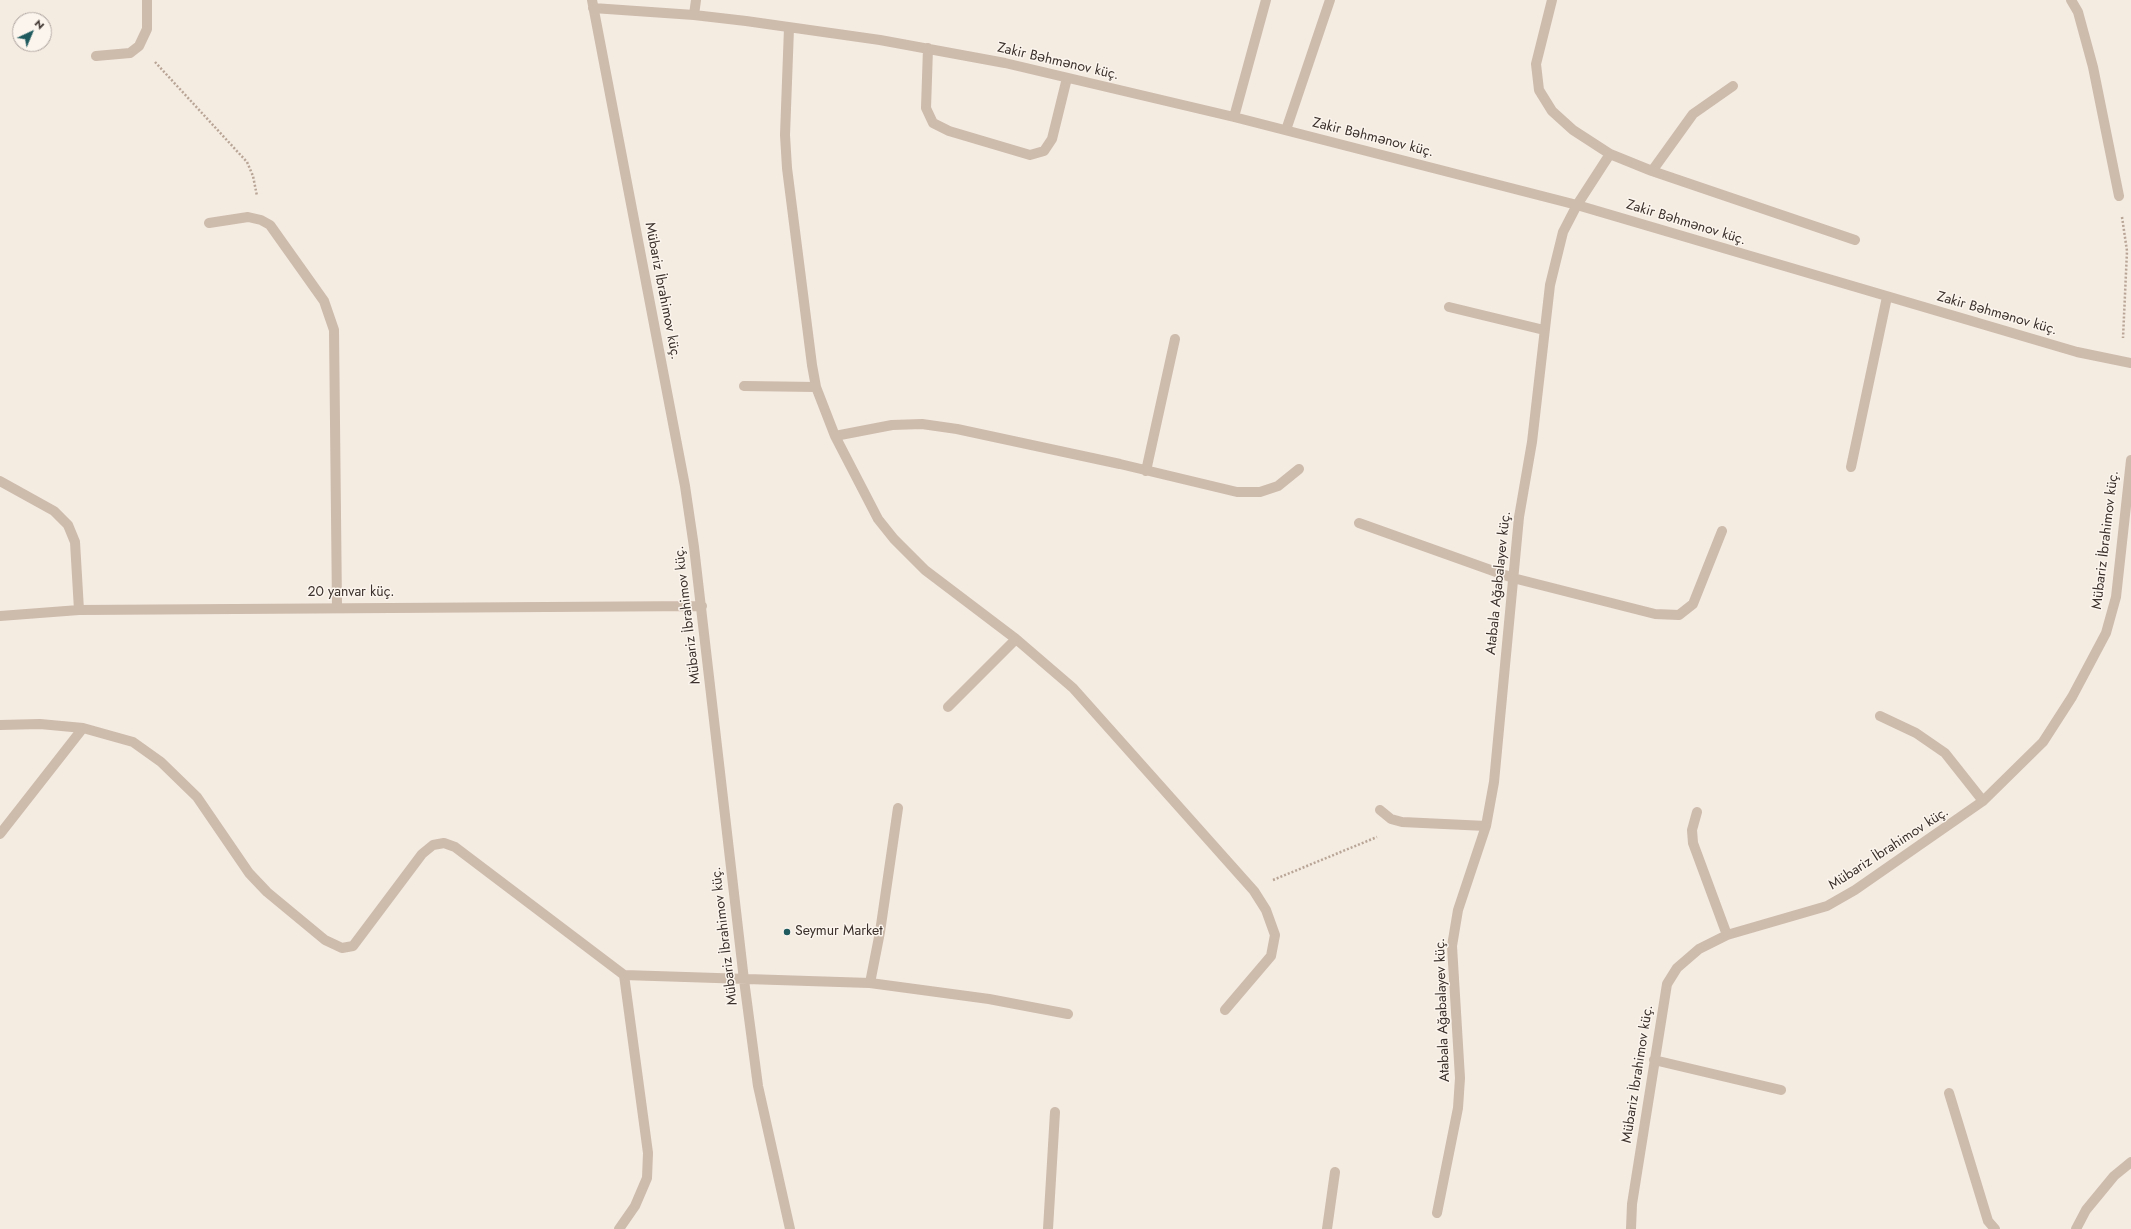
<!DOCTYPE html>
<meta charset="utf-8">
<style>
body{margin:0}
#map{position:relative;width:2131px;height:1229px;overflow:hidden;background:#f4ebe1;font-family:Jost,sans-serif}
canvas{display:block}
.north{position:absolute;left:12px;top:12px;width:40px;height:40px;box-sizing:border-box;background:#fbf5ee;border:1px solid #aea6a0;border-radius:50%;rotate:44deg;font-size:11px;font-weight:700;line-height:16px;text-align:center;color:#3b302b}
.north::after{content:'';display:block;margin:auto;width:14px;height:18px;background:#1f5a5e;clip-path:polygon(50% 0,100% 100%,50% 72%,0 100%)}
</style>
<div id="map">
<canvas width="2131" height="1229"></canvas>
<div class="north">N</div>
</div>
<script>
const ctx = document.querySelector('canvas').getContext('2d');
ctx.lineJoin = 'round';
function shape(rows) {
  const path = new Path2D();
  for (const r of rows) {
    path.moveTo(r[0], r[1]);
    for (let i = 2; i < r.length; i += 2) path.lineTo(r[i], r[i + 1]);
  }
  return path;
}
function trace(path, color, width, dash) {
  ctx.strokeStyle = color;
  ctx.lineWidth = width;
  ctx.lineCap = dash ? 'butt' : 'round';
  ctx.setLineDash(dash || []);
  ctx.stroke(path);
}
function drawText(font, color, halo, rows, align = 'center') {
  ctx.font = font + ' Jost,sans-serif';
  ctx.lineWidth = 3;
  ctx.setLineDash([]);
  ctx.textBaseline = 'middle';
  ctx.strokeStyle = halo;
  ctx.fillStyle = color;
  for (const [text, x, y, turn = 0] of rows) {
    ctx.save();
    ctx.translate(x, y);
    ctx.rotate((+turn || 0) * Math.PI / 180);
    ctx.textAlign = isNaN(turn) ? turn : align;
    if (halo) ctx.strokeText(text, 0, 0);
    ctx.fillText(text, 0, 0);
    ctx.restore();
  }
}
const path = shape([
 [155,62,247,162,253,176,257,196],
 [2122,217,2127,251,2123,338],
 [1273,880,1377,837]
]);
const minor = shape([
 [592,0,685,486,694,547,744,980,758,1086,790,1229],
 [2071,0,2078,12,2093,67,2119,196],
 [593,8,694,15,746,21,880,40,1005,63,1234,117,1577,205,2077,352,2131,363],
 [694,15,696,0],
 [789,28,785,135,787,168,812,365,816,387,835,436,878,519,894,539,925,570,1016,639,1073,688,1254,891,1266,910,1275,935,1271,956,1225,1010],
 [928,48,926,108,933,123,949,131,1030,155,1044,151,1052,139,1067,78],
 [96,56,130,53,139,46,147,29,147,0],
 [1234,117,1266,0],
 [1286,130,1330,0],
 [1610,154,1652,171,1855,240],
 [1652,171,1693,114,1733,86],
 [209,223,248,217,261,220,270,225,324,301,334,330,337,607],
 [1449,307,1544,330],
 [744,386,816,387],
 [835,436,892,425,922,424,957,429,1120,464,1237,492,1260,492,1278,486,1299,469],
 [1851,467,1887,297],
 [1146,471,1175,339],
 [0,481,54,511,68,525,75,542,79,610],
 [1359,523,1513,578,1655,614,1679,615,1693,604,1722,531],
 [0,616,79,610,702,606],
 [948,707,1016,639],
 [1880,716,1916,733,1945,753,1983,801],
 [0,725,40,724,83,728,133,742,161,762,197,797,249,873,267,892,325,940,342,948,353,946,422,854,433,845,444,843,455,847,624,975,870,983,989,999,1068,1014],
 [1380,810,1391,819,1402,822,1486,826],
 [1697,812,1692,830,1693,843,1727,935],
 [0,834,83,728],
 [870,983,880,932,898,808],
 [1654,1060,1781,1090],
 [1949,1093,1988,1221,1995,1229],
 [1437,1213,1458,1108,1460,1078,1452,946,1458,910,1486,826,1494,782,1519,517,1532,442,1550,285,1563,232,1577,205,1610,154,1573,130,1552,111,1539,90,1536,64,1552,0],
 [619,1229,635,1206,647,1178,648,1153,624,975],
 [1048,1229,1055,1112],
 [1327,1229,1335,1172],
 [1631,1229,1632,1204,1667,984,1677,968,1699,949,1727,935,1827,906,1855,890,1983,801,2043,742,2072,697,2106,633,2116,597,2131,460],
 [2076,1229,2086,1210,2114,1176,2131,1162]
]);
const markers = [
 [787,932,4,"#1f5a5e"]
];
const streetNames = [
 ["Zakir Bəhmənov küç.",1058,62,13],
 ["Zakir Bəhmənov küç.",1373,138,14],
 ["Zakir Bəhmənov küç.",1686,223,17],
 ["Mübariz İbrahimov küç.",662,291,79],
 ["Zakir Bəhmənov küç.",1997,314,16],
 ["Mübariz İbrahimov küç.",2106,540,-83],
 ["Atabala Ağabalayev küç.",1499,583,-84],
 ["20 yanvar küç.",351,593],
 ["Mübariz İbrahimov küç.",688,615,-97],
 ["Mübariz İbrahimov küç.",1889,849,-33],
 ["Mübariz İbrahimov küç.",725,936,-97],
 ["Atabala Ağabalayev küç.",1443,1010,-92],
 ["Mübariz İbrahimov küç.",1638,1074,-81]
];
const poiNames = [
 ["Seymur Market",795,932]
];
trace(path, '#b9a596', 2.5, [2, 2]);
trace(minor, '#cdbbac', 10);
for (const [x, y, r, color] of markers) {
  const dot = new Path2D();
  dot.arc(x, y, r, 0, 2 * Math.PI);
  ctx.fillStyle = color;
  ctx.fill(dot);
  trace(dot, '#fbf5ee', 1.5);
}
drawText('14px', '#3b302b', '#fbf5ee', streetNames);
drawText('14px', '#3b302b', '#fbf5ee', poiNames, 'left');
</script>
